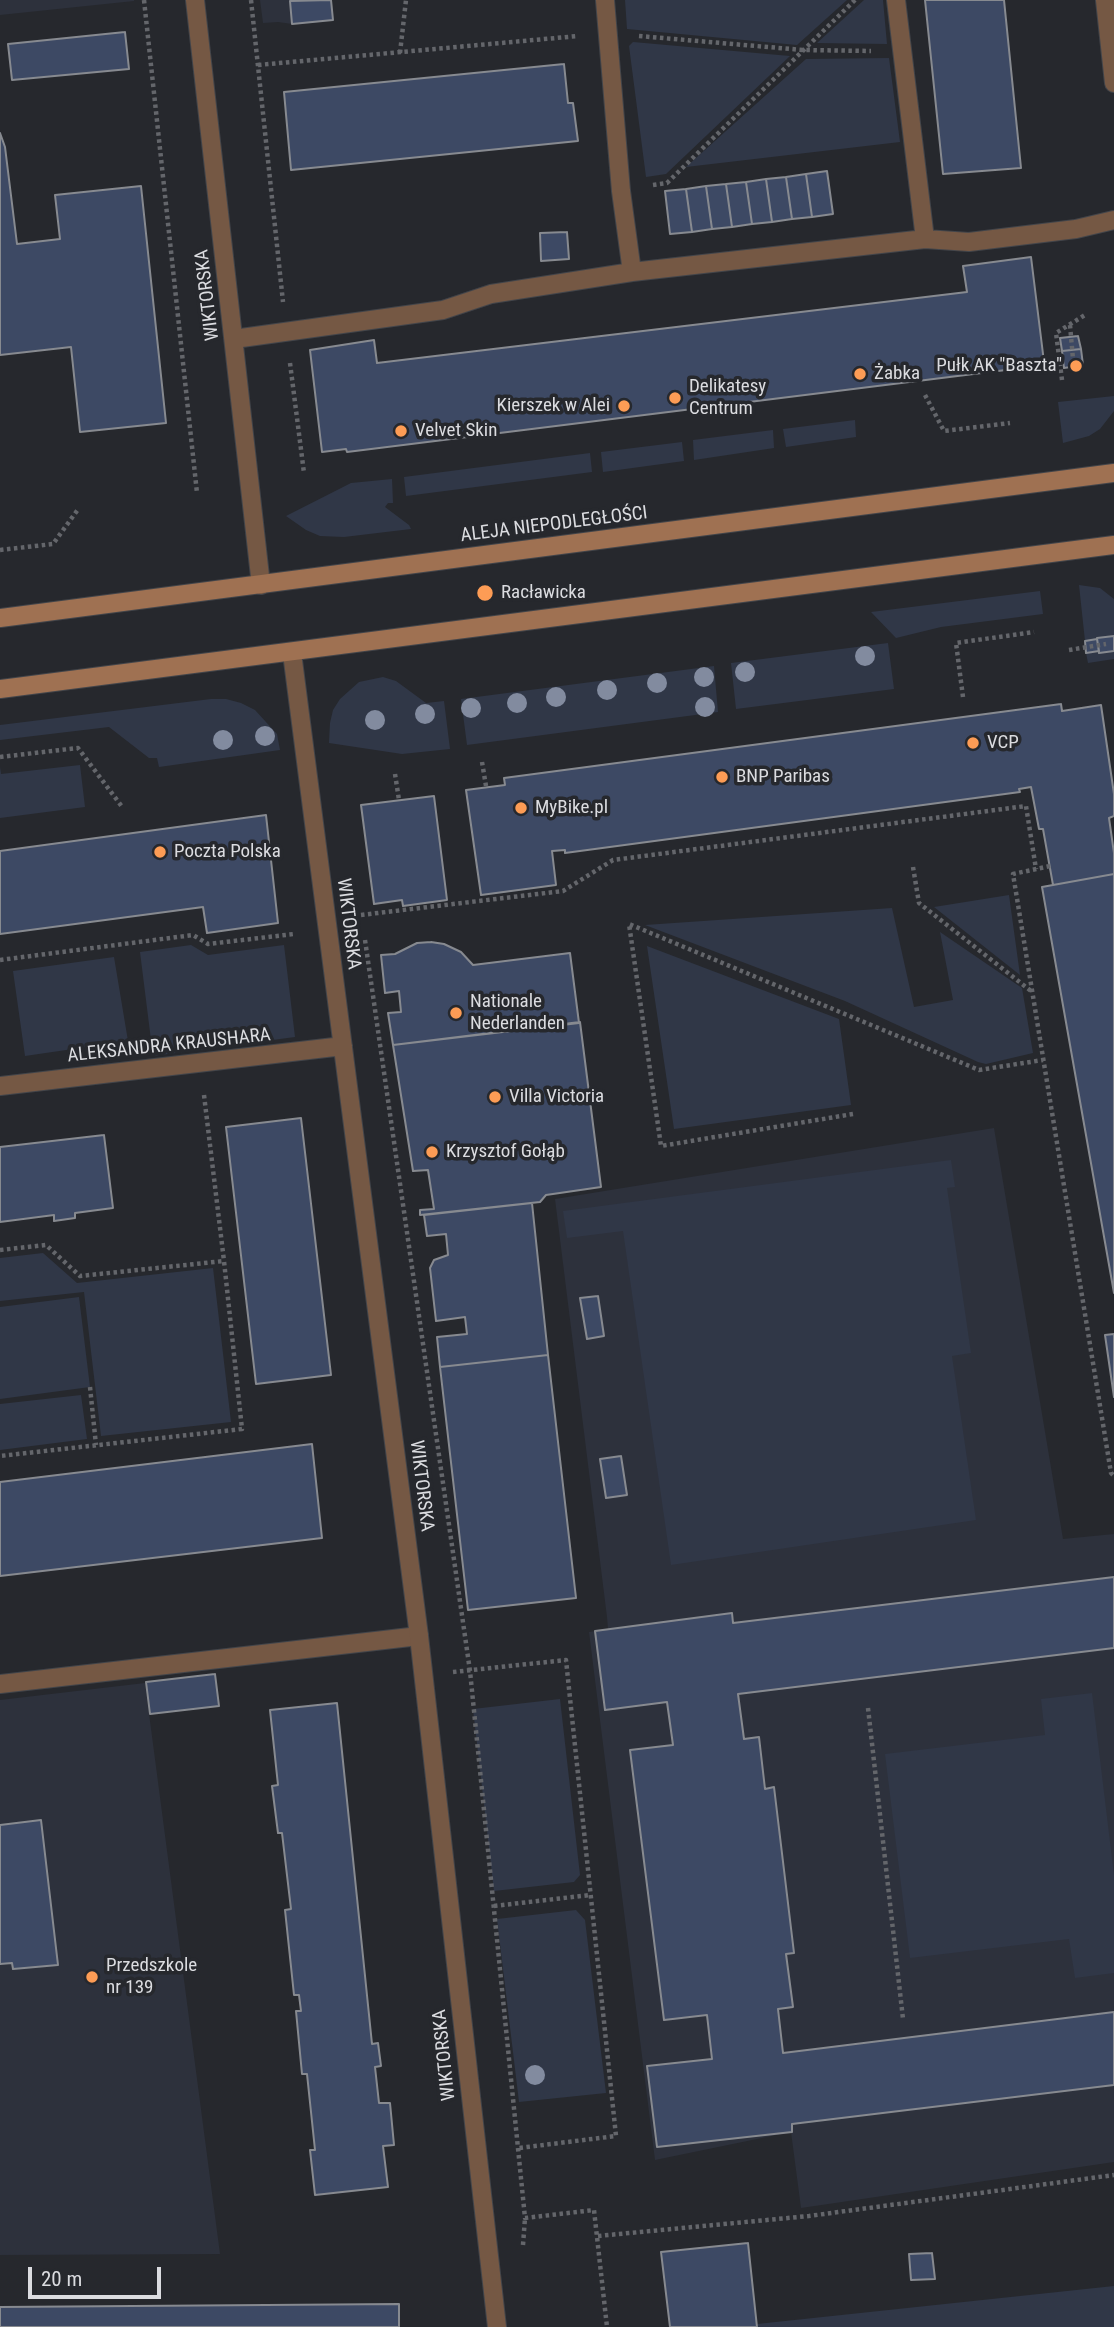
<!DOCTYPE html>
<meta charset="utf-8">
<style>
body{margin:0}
#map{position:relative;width:1114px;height:2327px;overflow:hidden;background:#26282d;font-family:"Roboto Condensed",sans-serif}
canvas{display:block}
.scale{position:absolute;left:28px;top:2267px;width:133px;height:32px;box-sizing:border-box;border:4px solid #dbdce0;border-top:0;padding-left:9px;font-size:21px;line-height:24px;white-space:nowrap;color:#dbdce0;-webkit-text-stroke:5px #26282d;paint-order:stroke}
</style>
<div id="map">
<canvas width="1114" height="2327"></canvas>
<div class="scale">20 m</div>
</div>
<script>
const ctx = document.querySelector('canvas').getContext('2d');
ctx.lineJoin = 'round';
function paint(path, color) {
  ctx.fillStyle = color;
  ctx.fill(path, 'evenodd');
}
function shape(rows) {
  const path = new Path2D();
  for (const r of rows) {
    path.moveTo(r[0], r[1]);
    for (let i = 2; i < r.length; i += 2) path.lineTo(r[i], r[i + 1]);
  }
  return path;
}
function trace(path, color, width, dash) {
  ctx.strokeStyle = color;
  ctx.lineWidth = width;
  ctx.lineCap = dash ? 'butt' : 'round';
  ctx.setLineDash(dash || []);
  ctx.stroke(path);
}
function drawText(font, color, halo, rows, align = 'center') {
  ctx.font = font + ' "Roboto Condensed",sans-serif';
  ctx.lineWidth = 7;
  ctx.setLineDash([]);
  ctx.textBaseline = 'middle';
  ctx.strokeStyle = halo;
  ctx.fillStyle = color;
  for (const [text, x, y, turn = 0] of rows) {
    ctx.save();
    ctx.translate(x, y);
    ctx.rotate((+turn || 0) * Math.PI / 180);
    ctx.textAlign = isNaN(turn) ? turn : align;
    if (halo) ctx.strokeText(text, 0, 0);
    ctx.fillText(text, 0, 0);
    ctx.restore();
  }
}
const built = shape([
 [0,0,134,0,134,1,0,15],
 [260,0,331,0,333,20,292,24,278,22,263,23],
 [994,1128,1063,1539,1114,1534,1114,2162,801,2208,791,2132,655,2160,589,1632,608,1629,607,1617,555,1199],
 [145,1683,220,2254,0,2255,0,1700]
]);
const green = shape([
 [625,0,847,0,797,45,627,29],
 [864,0,883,0,887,44,817,43],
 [633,42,790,56,666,174,646,177,629,46],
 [889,58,900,142,686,167,806,59],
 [1114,396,1114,411,1100,429,1089,436,1063,443,1058,402],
 [855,420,856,437,786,447,783,429],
 [773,430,774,448,694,460,693,440],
 [682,442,684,461,603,472,601,452],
 [590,453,592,472,406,496,404,477],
 [392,479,393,503,388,503,385,507,409,525,411,529,344,537,320,536,306,530,286,516,351,483],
 [1079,585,1100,588,1114,599,1114,639,1113,636,1085,641],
 [1040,591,1043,614,941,627,896,638,871,612],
 [888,643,894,689,736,709,731,663],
 [1114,651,1114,659,1088,663,1086,653],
 [714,666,718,712,467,745,461,699],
 [383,677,396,681,426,703,444,701,450,749,402,754,329,743,330,723,333,710,340,699,359,682],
 [211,699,226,699,241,703,255,710,277,734,280,750,159,767,157,758,149,758,109,727,0,740,0,725],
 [80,765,85,807,0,818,0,767,1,774],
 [1009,895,1020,975,934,907],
 [892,908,914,1007,953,1000,940,932,1022,988,1033,1053,986,1064,978,1062,845,1001,645,925],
 [191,945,208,955,284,945,295,1037,153,1056,140,952],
 [647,946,839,1019,851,1105,674,1129],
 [114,957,128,1041,25,1056,13,971],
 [951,1160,955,1187,947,1188,971,1353,952,1356,976,1520,671,1565,623,1231,567,1238,563,1211],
 [43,1253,77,1283,213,1268,231,1422,101,1436,84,1292,0,1301,0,1258],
 [79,1297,90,1387,0,1399,0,1307],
 [81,1395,87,1439,0,1450,0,1404],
 [1092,1693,1114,1875,1114,1973,1075,1978,1069,1939,910,1958,885,1754,1045,1735,1041,1699],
 [560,1699,580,1875,574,1882,494,1891,473,1709],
 [576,1910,585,1920,606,2093,519,2102,497,1919],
 [1114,2286,1114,2327,758,2327,757,2324]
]);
const building = shape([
 [331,0,333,20,292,24,290,1,331,0],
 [925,0,1004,0,1021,168,943,174,925,0],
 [125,32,129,69,12,80,8,44,125,32],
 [564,64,568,103,573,103,578,141,291,170,284,92,564,64],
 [0,133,5,147,17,244,60,239,55,195,141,186,166,423,80,432,71,347,0,355,0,133],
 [827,171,833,214,812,217,806,174,827,171],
 [806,174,812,217,792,219,786,177,806,174],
 [786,177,792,219,772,222,766,179,786,177],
 [766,179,772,222,752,224,746,182,766,179],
 [746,182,752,224,732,227,726,184,746,182],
 [726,184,732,227,712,229,706,186,726,184],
 [706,186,712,229,692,232,686,189,706,186],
 [686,189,692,232,670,234,665,191,686,189],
 [567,232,569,259,541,261,540,233,567,232],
 [1031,257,1044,362,1021,365,1022,368,347,452,346,449,322,452,310,350,374,340,377,363,967,292,963,266,1031,257],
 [1078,336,1081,349,1062,351,1060,338,1078,336],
 [1081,349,1083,365,1064,368,1062,351,1081,349],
 [1114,636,1114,651,1099,653,1097,638,1114,636],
 [1097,639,1099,651,1086,653,1085,641,1097,639],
 [1061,704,1062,711,1101,705,1114,794,1114,816,1109,818,1114,853,1114,874,1053,885,1043,829,1039,829,1031,787,1019,789,1020,792,565,853,565,850,552,851,556,885,481,895,466,790,505,785,504,778,1061,704],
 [434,796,447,900,403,906,402,900,374,904,361,805,434,796],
 [266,815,278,923,207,933,203,907,0,934,0,851,266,815],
 [1114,874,1114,1293,1042,887,1114,874],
 [431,942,444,944,461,952,473,965,570,953,579,1023,393,1045,388,1013,401,1012,399,991,385,993,381,955,395,954,417,943,431,942],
 [580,1022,601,1187,546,1195,540,1202,420,1215,420,1210,434,1209,428,1170,413,1171,393,1045,580,1022],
 [301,1118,331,1375,256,1384,226,1127,301,1118],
 [104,1135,113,1208,75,1213,75,1218,54,1221,54,1215,0,1222,0,1147,104,1135],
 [532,1203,548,1355,440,1367,437,1337,467,1334,465,1317,436,1321,430,1268,434,1260,448,1255,446,1234,427,1236,424,1215,532,1203],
 [598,1296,604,1336,587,1339,580,1298,598,1296],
 [1114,1334,1114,1397,1105,1335,1114,1334],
 [548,1355,576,1598,468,1610,440,1367,548,1355],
 [312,1444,322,1538,0,1576,0,1482,312,1444],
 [621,1456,627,1495,606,1498,600,1459,621,1456],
 [1114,1577,1114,1648,738,1694,744,1739,759,1737,765,1789,774,1787,794,1953,786,1954,793,2007,778,2009,783,2053,1114,2012,1114,2085,792,2124,792,2132,657,2147,647,2066,712,2059,707,2015,664,2020,630,1750,673,1745,667,1702,605,1710,595,1631,732,1613,733,1623,1114,1577],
 [215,1674,219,1706,150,1714,146,1682,215,1674],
 [337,1703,372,2044,378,2043,381,2066,375,2067,379,2103,390,2103,394,2145,383,2146,388,2187,315,2195,310,2150,315,2150,307,2074,302,2074,296,2011,301,2011,299,1995,294,1995,285,1910,291,1909,282,1833,278,1833,272,1786,278,1785,270,1710,337,1703],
 [41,1820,58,1965,13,1969,12,1963,0,1964,0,1825,41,1820],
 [748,2243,757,2327,670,2327,661,2252,748,2243],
 [932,2253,935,2279,911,2280,909,2254,932,2253],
 [399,2304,399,2327,0,2327,0,2307,399,2304]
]);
const path = shape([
 [144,0,197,493],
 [251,0,283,302],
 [639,36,803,50,871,51],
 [400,53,406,0],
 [258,65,578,36],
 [653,185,667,183,855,0],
 [1070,325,1073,359],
 [290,363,304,473],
 [1062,380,1056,333,1085,315],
 [925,395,944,431,1010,423],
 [0,550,53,544,79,508],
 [1069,650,1106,644],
 [963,697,956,643,1034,632],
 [0,757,78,748,123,808],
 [482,762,486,786],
 [395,774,399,800],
 [1050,866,1013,874,1111,1473,1114,1476],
 [913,867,919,903,1031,991],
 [361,915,563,891,613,860,1026,806,1036,869],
 [365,940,470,1671,525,2218,594,2210,607,2327],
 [0,960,193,935,208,944,294,934],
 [204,1095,224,1261],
 [853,1114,661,1146,629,924,979,1070,1043,1060],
 [0,1250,46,1245,80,1276,224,1261,242,1429,0,1456],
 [90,1387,96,1445],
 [453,1672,566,1660,616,2136,519,2148],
 [868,1708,903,2019],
 [494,1906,590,1895],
 [598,2236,809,2216,1114,2175],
 [523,2245,525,2218]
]);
const lane = shape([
 [0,1684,419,1636]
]);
const street = shape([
 [195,0,261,585],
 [605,0,621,191,632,272],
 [896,0,925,239],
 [1105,0,1114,83],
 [234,339,443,310,491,294,632,272,925,239,969,242,1076,229,1114,220],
 [292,653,419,1636,497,2327],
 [0,1086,343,1046]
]);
const secondary = shape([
 [0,618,1114,473],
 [0,689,1114,545]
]);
const trees = [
 [865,656],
 [745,672],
 [704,677],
 [657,683],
 [607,690],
 [556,697],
 [517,703],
 [705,707],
 [471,708],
 [425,714],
 [375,720],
 [265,736],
 [223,740],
 [535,2075]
];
const markers = [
 [1076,366,7,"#fd9c55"],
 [860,374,7,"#fd9c55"],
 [675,398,7,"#fd9c55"],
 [624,406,7,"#fd9c55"],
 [401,431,7,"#fd9c55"],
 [485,593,9,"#fd9c55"],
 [973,743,7,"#fd9c55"],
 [722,777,7,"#fd9c55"],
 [521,808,7,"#fd9c55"],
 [160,852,7,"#fd9c55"],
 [456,1013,7,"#fd9c55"],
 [495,1097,7,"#fd9c55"],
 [432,1152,7,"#fd9c55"],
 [92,1977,7,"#fd9c55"]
];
const streetNames = [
 ["WIKTORSKA",208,295,-97],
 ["ALEJA NIEPODLEGŁOŚCI",554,525,-7],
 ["WIKTORSKA",348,924,83],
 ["ALEKSANDRA KRAUSHARA",169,1046,-6],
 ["WIKTORSKA",421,1486,83],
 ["WIKTORSKA",445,2055,-96]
];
const poiNames = [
 ["Pułk AK \"Baszta\"",1062,366,"right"],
 ["Żabka",874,374],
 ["Delikatesy",689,387],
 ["Centrum",689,409],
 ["Kierszek w Alei",610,406,"right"],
 ["Velvet Skin",415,431],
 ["Racławicka",501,593],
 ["VCP",987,743],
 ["BNP Paribas",736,777],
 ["MyBike.pl",535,808],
 ["Poczta Polska",174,852],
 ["Nationale",470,1002],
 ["Nederlanden",470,1024],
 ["Villa Victoria",509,1097],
 ["Krzysztof Gołąb",446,1152],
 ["Przedszkole",106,1966],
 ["nr 139",106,1988]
];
paint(built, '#2d313c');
paint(green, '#303747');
paint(building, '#3d4964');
trace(building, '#878a90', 2);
trace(lane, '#43454a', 20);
trace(street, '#43454a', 20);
trace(secondary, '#43454a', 20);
trace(path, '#64666b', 4.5, [3.5, 3.5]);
trace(lane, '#755844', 18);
trace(street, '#755844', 18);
trace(secondary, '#9f7152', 18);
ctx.fillStyle = '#828b9f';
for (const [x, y] of trees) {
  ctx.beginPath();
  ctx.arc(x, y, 10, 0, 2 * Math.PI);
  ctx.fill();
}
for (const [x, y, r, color] of markers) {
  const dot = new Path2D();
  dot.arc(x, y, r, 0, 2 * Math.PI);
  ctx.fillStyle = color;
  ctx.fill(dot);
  trace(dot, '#26282d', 2.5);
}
drawText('19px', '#dbdce0', '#26282d', streetNames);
drawText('19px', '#dbdce0', '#26282d', poiNames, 'left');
</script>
